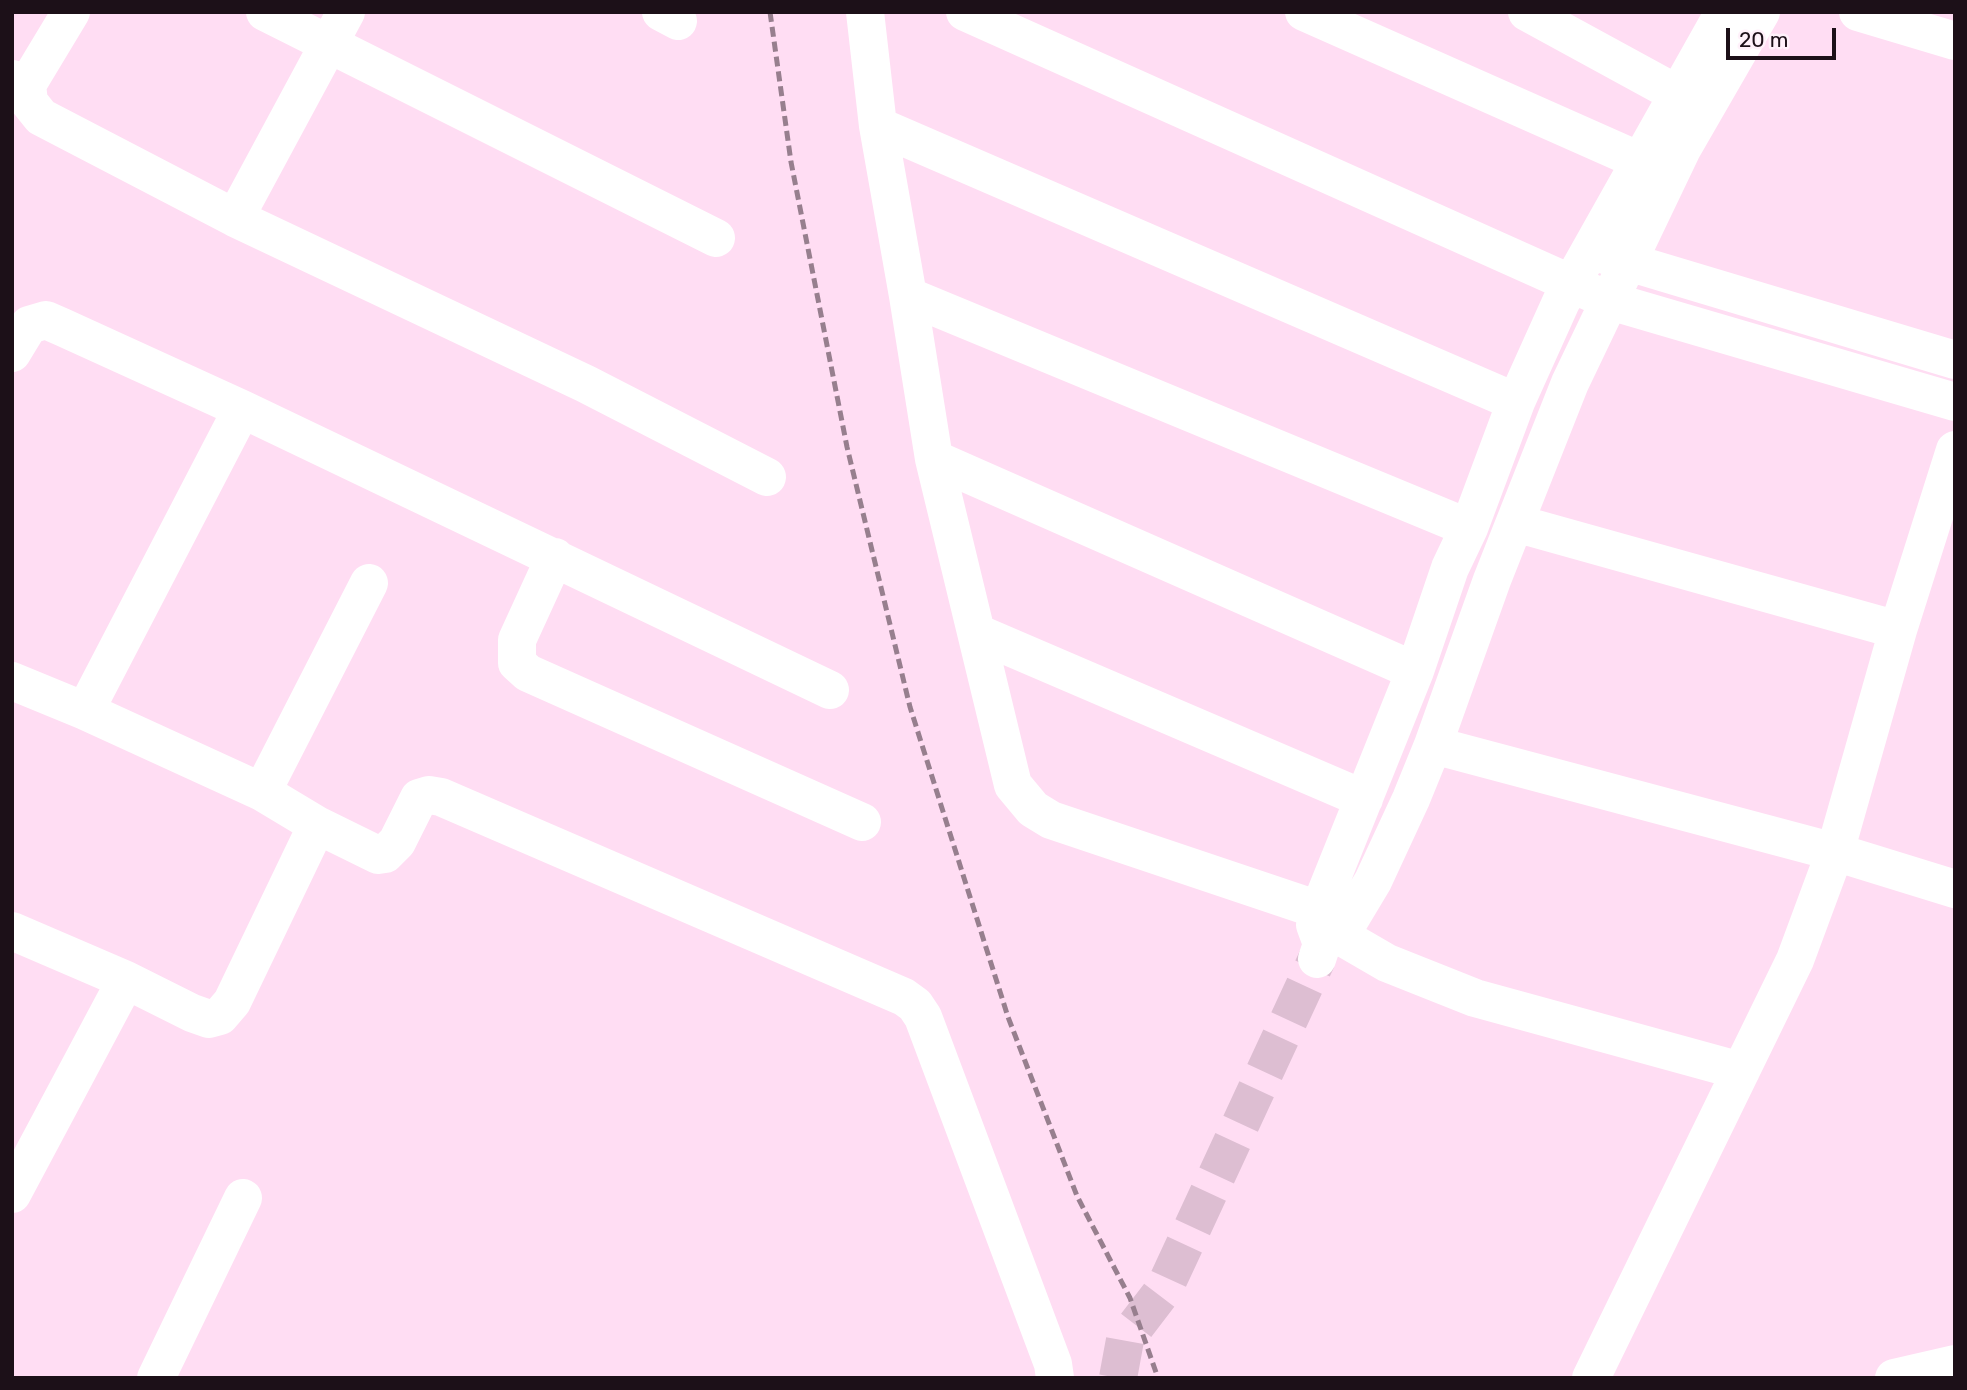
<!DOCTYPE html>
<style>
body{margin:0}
#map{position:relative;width:1967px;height:1390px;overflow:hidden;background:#ffddf3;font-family:Rubik,sans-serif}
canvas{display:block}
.frame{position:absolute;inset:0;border:14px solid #1c1018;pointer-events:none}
.scale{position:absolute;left:1726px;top:28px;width:110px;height:32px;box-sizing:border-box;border:4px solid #1c1018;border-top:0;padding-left:9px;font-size:21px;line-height:24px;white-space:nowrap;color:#1c1018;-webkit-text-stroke:5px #fff1fa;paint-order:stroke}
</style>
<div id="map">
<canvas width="1967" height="1390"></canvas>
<div class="frame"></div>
<div class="scale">20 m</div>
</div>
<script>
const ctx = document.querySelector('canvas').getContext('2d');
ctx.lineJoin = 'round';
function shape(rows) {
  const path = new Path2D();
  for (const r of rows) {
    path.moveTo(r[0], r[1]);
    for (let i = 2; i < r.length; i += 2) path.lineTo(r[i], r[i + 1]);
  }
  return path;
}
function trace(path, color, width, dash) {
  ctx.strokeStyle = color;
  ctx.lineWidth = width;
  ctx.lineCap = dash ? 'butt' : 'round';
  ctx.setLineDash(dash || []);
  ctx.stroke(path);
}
const minorTunnel = shape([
 [1118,1378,1125,1340,1164,1289,1317,959]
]);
const minor = shape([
 [265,12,716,238],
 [661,12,678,21],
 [865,12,878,126,908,296,934,459,1013,785,1033,809,1051,820,1319,910],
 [965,12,1610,301,1955,402],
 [1304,12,1640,161],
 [1527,12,1701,107],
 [1858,12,1955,41],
 [12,79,27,85,29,102,41,117,235,218,586,384,767,477],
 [27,85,71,12],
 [878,126,1516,402],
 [235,218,346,12],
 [1605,255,1955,360],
 [908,296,1469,528],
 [12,353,29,325,46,320,62,327,242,409,830,690],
 [934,459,1415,671],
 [1515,523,1898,630],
 [555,557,517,640,517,663,528,673,862,822],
 [977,633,1364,799],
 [12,681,85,711,262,792,317,825,232,1002,220,1016,209,1019,192,1013,126,980,12,931],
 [85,711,242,409],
 [1433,745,1835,852,1955,889],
 [262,792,369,583],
 [317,825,378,855,385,854,397,842,419,798,429,795,441,797,904,997,915,1005,923,1017,1053,1364,1055,1378],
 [1337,934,1387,963,1475,998,1741,1071],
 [1322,944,1337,934,1349,921,1373,881,1411,799,1433,745,1492,580,1570,383,1682,149,1761,12],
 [1317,959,1322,944,1315,925,1319,910,1415,671,1450,568,1469,528,1516,402,1561,302,1724,12],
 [12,1194,126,980],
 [156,1378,243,1198],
 [1591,1378,1795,960,1835,852,1898,630,1955,450],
 [1894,1378,1955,1364]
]);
const rail = shape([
 [770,12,791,162,847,447,910,707,1008,1017,1077,1196,1130,1298,1158,1378]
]);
trace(minorTunnel, '#ddbed2', 38, [38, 19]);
trace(minor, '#fff', 38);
trace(rail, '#977f8e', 5, [10, 5]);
</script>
